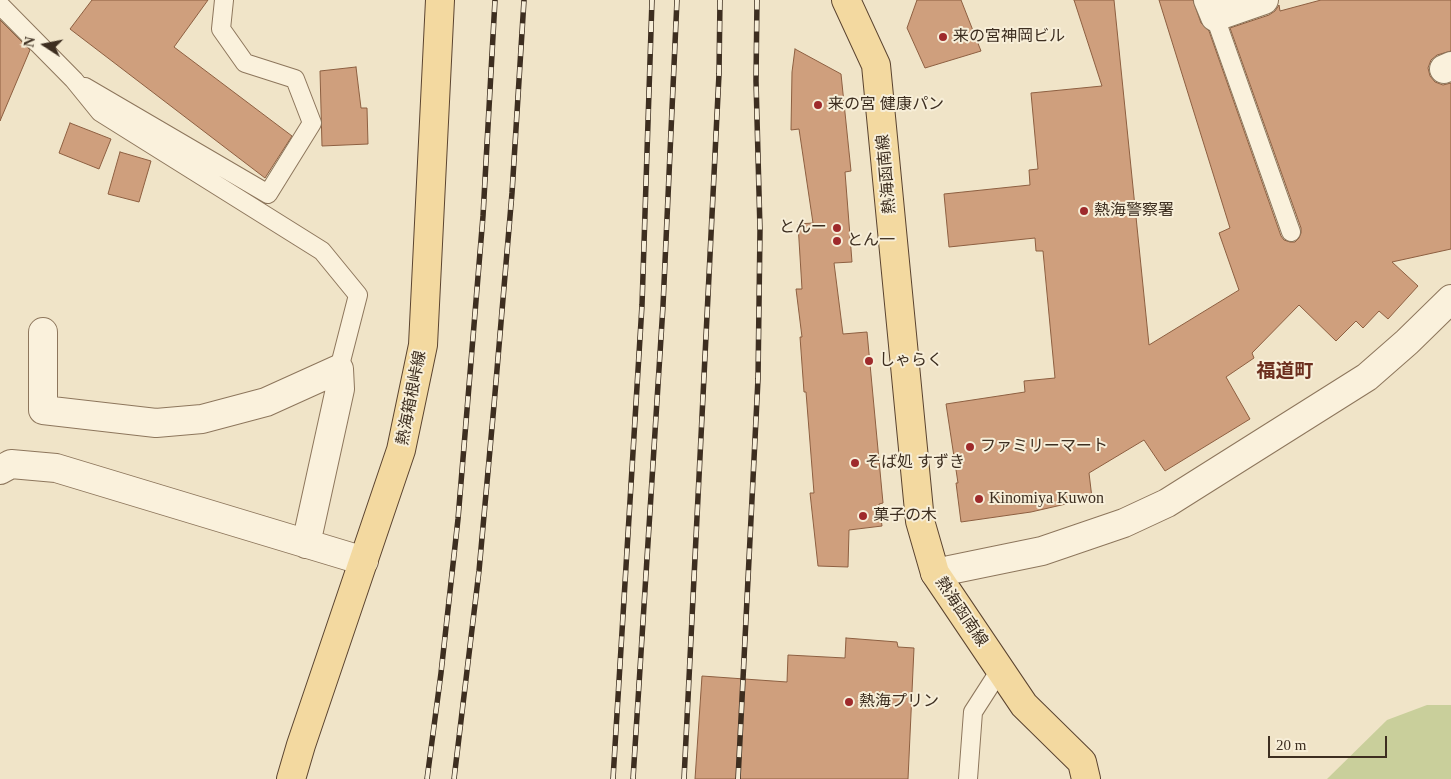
<!DOCTYPE html>
<meta charset="utf-8">
<style>
body{margin:0}
#map{position:relative;width:1451px;height:779px;overflow:hidden;background:#f0e4c8;font-family:"Times New Roman",serif}
canvas{display:block}
.north{position:absolute;left:20px;top:20px;width:50px;height:50px;-webkit-text-stroke:4px #f7eed8;paint-order:stroke;rotate:281deg;font-size:14px;font-weight:700;line-height:20px;text-align:center;color:#3d2e20}
.north::after{content:'';display:block;margin:auto;width:18px;height:22px;background:#3d2e20;clip-path:polygon(50% 0,100% 100%,50% 72%,0 100%)}
.scale{position:absolute;left:1268px;top:736px;width:119px;height:22px;box-sizing:border-box;border:2px solid #3d2e20;border-top:0;padding-left:6px;font-size:15px;line-height:18px;white-space:nowrap;color:#3d2e20;-webkit-text-stroke:4px #f7eed8;paint-order:stroke}
</style>
<div id="map">
<canvas width="1451" height="779"></canvas>
<div class="north">N</div>
<div class="scale">20 m</div>
</div>
<script>
const ctx = document.querySelector('canvas').getContext('2d');
ctx.lineJoin = 'round';
function paint(path, color) {
  ctx.fillStyle = color;
  ctx.fill(path, 'evenodd');
}
function shape(rows) {
  const path = new Path2D();
  for (const r of rows) {
    path.moveTo(r[0], r[1]);
    for (let i = 2; i < r.length; i += 2) path.lineTo(r[i], r[i + 1]);
  }
  return path;
}
function trace(path, color, width, dash) {
  ctx.strokeStyle = color;
  ctx.lineWidth = width;
  ctx.lineCap = dash ? 'butt' : 'round';
  ctx.setLineDash(dash || []);
  ctx.stroke(path);
}
function drawText(font, color, halo, rows, align = 'center') {
  ctx.font = font + ' "Times New Roman","Noto Sans JP",serif';
  ctx.lineWidth = 4;
  ctx.setLineDash([]);
  ctx.textBaseline = 'middle';
  ctx.strokeStyle = halo;
  ctx.fillStyle = color;
  for (const [text, x, y, turn = 0] of rows) {
    ctx.save();
    ctx.translate(x, y);
    ctx.rotate((+turn || 0) * Math.PI / 180);
    ctx.textAlign = isNaN(turn) ? turn : align;
    if (halo) ctx.strokeText(text, 0, 0);
    ctx.fillText(text, 0, 0);
    ctx.restore();
  }
}
const green = shape([
 [1427,705,1451,705,1451,779,1327,779,1387,720]
]);
const building = shape([
 [92,0,208,0,174,47,292,136,265,178,70,29,92,0],
 [917,0,961,0,981,51,925,68,907,28,917,0],
 [1074,0,1114,0,1149,345,1239,290,1219,233,1230,228,1159,0,1193,0,1201,23,1209,31,1281,236,1284,240,1290,242,1295,242,1299,238,1301,233,1301,228,1230,28,1269,15,1275,11,1279,5,1280,11,1321,0,1451,0,1451,51,1437,55,1431,60,1428,68,1430,76,1435,82,1443,85,1451,83,1451,249,1392,262,1418,286,1388,319,1379,311,1363,328,1356,321,1336,341,1299,305,1252,353,1254,358,1226,377,1250,419,1165,471,1144,440,1089,473,1092,498,1031,512,961,522,956,483,958,483,946,404,1025,392,1024,381,1055,378,1043,251,1036,251,1035,238,949,247,944,194,1030,185,1029,170,1038,169,1031,93,1102,86,1074,0],
 [0,20,30,50,0,121,0,20],
 [795,49,841,74,851,171,845,172,852,262,834,263,843,334,867,332,883,503,879,504,882,526,849,530,848,567,818,566,810,493,814,493,806,392,804,392,800,337,802,337,796,289,802,289,798,224,813,223,799,129,791,130,792,72,795,49],
 [356,67,361,108,367,108,368,144,322,146,320,71,356,67],
 [70,123,111,139,99,169,59,153,70,123],
 [120,152,151,161,139,202,108,194,120,152],
 [846,638,897,642,898,647,914,648,908,779,695,779,702,676,787,682,788,655,845,658,846,638]
]);
const service = shape([
 [0,5,74,80,100,112,322,251,358,295,339,369],
 [1215,17,1291,232],
 [85,87,268,194,312,123,295,79,245,63,221,29,224,0],
 [968,779,973,712,1000,670]
]);
const minor = shape([
 [1208,0,1215,17,1264,0],
 [1444,69,1451,66],
 [43,332,43,410,156,423,202,419,266,402,339,369,340,389,306,544],
 [0,470,11,464,56,468,364,561],
 [935,573,1042,551,1124,523,1167,503,1367,377,1407,342,1451,299]
]);
const primary = shape([
 [846,0,876,65,920,521,935,573,1024,705,1082,762,1086,779],
 [291,779,301,745,401,450,423,345,440,0]
]);
const rail = shape([
 [427,779,441,673,458,519,483,216,495,0],
 [454,779,479,571,494,405,512,193,524,0],
 [613,779,642,305,652,0],
 [633,779,663,306,677,0],
 [684,779,719,74,720,0],
 [738,779,758,379,760,230,756,81,757,0]
]);
const markers = [
 [943,37,5,"#9e2a2b"],
 [818,105,5,"#9e2a2b"],
 [1084,211,5,"#9e2a2b"],
 [837,228,5,"#9e2a2b"],
 [837,241,5,"#9e2a2b"],
 [869,361,5,"#9e2a2b"],
 [970,447,5,"#9e2a2b"],
 [855,463,5,"#9e2a2b"],
 [979,499,5,"#9e2a2b"],
 [863,516,5,"#9e2a2b"],
 [849,702,5,"#9e2a2b"]
];
const poiNames = [
 ["来の宮神岡ビル",953,37],
 ["来の宮 健康パン",828,105],
 ["熱海警察署",1094,211],
 ["とんー",827,228,"right"],
 ["とん一",847,241],
 ["しゃらく",879,361],
 ["ファミリーマート",980,447],
 ["そば処 すずき",865,463],
 ["Kinomiya Kuwon",989,499],
 ["菓子の木",873,516],
 ["熱海プリン",859,702]
];
const streetNames = [
 ["熱海函南線",887,174,-95],
 ["熱海箱根峠線",412,398,-79],
 ["熱海函南線",961,612,56]
];
const quarterNames = [
 ["福道町",1285,372]
];
paint(green, '#c9cf9b');
paint(building, '#cf9f7d');
trace(building, '#8d5f41', 1);
trace(service, '#8d765c', 20);
trace(minor, '#8d765c', 30);
trace(primary, '#5b4430', 30);
trace(service, '#faf1dc', 18);
trace(minor, '#faf1dc', 28);
trace(primary, '#f3d9a0', 28);
trace(rail, '#3d2e20', 5.5);
trace(rail, '#f7eed8', 4, [11]);
for (const [x, y, r, color] of markers) {
  const dot = new Path2D();
  dot.arc(x, y, r, 0, 2 * Math.PI);
  ctx.fillStyle = color;
  ctx.fill(dot);
  trace(dot, '#f7eed8', 2);
}
drawText('16px', '#3d2e20', '#f7eed8', poiNames, 'left');
drawText('16px', '#3d2e20', '#f7eed8', streetNames);
drawText('bold 19px', '#6b2e1e', '#f7eed8', quarterNames);
</script>
